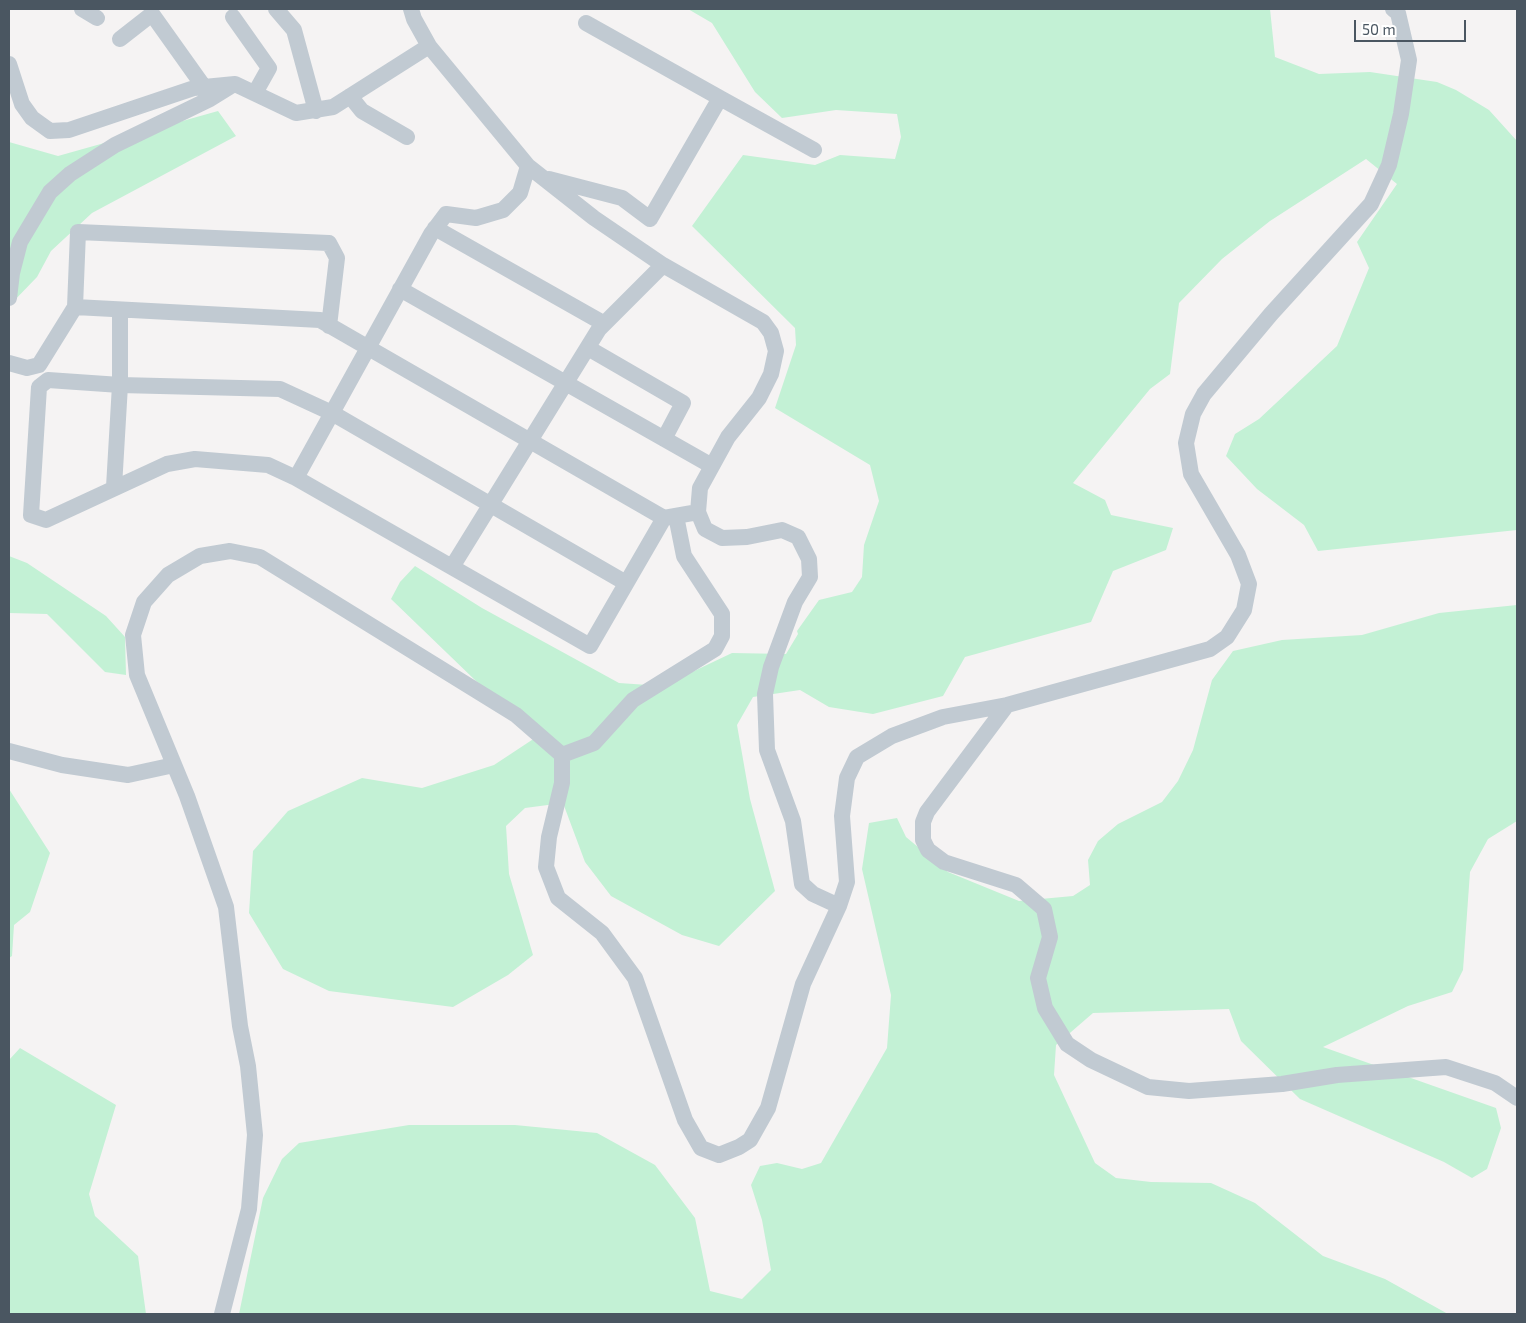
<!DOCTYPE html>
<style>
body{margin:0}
#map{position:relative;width:1526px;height:1323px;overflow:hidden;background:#f5f3f3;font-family:"Exo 2",sans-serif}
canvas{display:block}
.frame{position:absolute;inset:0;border:10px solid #4a5661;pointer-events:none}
.scale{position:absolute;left:1354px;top:20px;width:112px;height:22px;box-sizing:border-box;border:2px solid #4a5661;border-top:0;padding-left:6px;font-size:15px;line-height:18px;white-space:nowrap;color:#4a5661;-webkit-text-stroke:4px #fff;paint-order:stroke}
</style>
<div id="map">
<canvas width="1526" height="1323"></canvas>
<div class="frame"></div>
<div class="scale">50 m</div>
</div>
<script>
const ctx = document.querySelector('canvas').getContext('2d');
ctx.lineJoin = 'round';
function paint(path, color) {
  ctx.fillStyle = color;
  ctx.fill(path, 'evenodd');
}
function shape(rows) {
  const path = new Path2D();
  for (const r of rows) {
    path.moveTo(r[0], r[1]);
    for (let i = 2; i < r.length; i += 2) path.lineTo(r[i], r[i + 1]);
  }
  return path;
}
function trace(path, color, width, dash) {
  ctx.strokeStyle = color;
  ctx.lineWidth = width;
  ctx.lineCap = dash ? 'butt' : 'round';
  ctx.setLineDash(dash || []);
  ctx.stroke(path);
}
const green = shape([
 [688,9,1270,9,1275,57,1319,74,1370,72,1437,82,1456,90,1489,110,1517,141,1517,530,1318,551,1304,525,1257,489,1226,456,1235,434,1259,419,1337,346,1369,268,1357,242,1397,184,1366,159,1270,221,1222,259,1179,303,1170,374,1150,389,1073,483,1105,500,1111,515,1173,528,1166,550,1113,571,1091,622,965,657,943,696,873,714,829,707,800,690,753,697,737,725,750,799,775,891,719,946,682,935,611,896,585,862,563,803,525,808,506,826,509,874,533,955,508,975,453,1007,329,991,283,969,249,913,253,851,288,811,362,778,422,788,494,765,544,732,476,681,391,599,400,582,415,566,482,608,619,683,648,685,671,682,732,653,786,654,798,634,797,631,819,600,852,592,862,577,864,545,879,501,870,465,775,408,796,345,795,328,692,226,743,155,815,165,840,155,895,159,901,137,897,114,836,110,782,118,755,92,712,23],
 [218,111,236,136,92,213,51,251,37,277,9,306,9,142,58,156],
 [9,556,27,563,106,616,125,637,126,675,105,672,47,614,9,613],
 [1517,605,1517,821,1488,839,1470,872,1463,970,1452,992,1408,1006,1323,1047,1496,1108,1501,1128,1487,1169,1472,1178,1444,1162,1300,1099,1241,1041,1229,1009,1093,1013,1056,1045,1054,1075,1095,1163,1116,1178,1151,1182,1211,1183,1255,1203,1323,1256,1385,1279,1448,1314,239,1314,263,1198,282,1159,299,1143,409,1125,515,1125,597,1133,655,1165,695,1218,710,1291,742,1299,771,1270,762,1220,751,1185,760,1166,777,1163,802,1169,821,1163,887,1048,891,995,862,869,869,823,897,818,906,837,948,872,1019,901,1073,896,1090,885,1088,860,1098,841,1118,824,1162,802,1178,781,1193,750,1212,680,1233,651,1282,640,1362,635,1439,613],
 [9,789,50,853,30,912,14,925,12,956,9,958],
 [20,1048,116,1105,89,1194,95,1216,138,1256,146,1314,9,1314,9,1060]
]);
const minor = shape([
 [82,9,97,18],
 [276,9,294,30,316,111],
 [411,9,414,19,429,46,528,166,594,218,663,265,763,322,771,333,776,351,771,374,759,398,728,437,700,488,698,512,705,529,722,538,747,537,782,530,798,537,809,559,810,577,795,602,771,667,765,694,767,750,793,821,802,884,813,894,839,906],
 [233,17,269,68,255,93],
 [586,23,720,98],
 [120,39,152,14,204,87],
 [9,64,22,104,32,118,50,131,69,130,194,88,235,84,296,113,333,107,429,46],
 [350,96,362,111,407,137],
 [528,166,520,193,503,210,476,218,446,214,431,234,296,478,590,646,664,518],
 [549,179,622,198,650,219,720,98,814,150],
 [435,228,603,323],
 [400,289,712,466],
 [9,298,12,273,20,242,50,192,70,174,115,145,210,99,231,86],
 [75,307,78,232,329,243,337,258,329,326],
 [588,348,683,403,664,439],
 [9,363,27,368,39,365,75,307,320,320,664,518,698,512],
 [296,478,268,465,195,459,167,464,46,520,31,515,39,387,48,380,120,385,280,389,332,413,626,583],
 [114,487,120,385,120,310],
 [452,567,599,329,663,265],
 [1007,705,927,812,923,822,923,840,928,850,944,862,1016,885,1044,909,1050,937,1038,978,1045,1008,1067,1044,1091,1060,1148,1087,1189,1091,1282,1084,1337,1075,1446,1067,1495,1083,1517,1098],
 [9,751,62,765,128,775,174,765],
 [562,755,594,743,633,700,715,649,722,636,722,614,684,556,676,516],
 [222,1314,249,1209,255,1135,248,1066,240,1026,226,907,187,796,137,675,133,635,144,602,168,575,200,556,230,551,260,557,516,715,562,755,562,783,549,837,546,867,558,898,602,933,635,978,685,1120,701,1148,719,1155,739,1147,750,1140,768,1108,803,984,839,906,847,882,842,816,847,778,857,757,892,736,943,717,1007,705,1210,649,1227,637,1244,610,1249,584,1238,555,1191,474,1186,443,1193,414,1204,394,1271,314,1371,204,1389,165,1401,114,1409,60,1398,13,1393,9]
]);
paint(green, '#c3f1d5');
trace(minor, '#c1cad2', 16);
</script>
